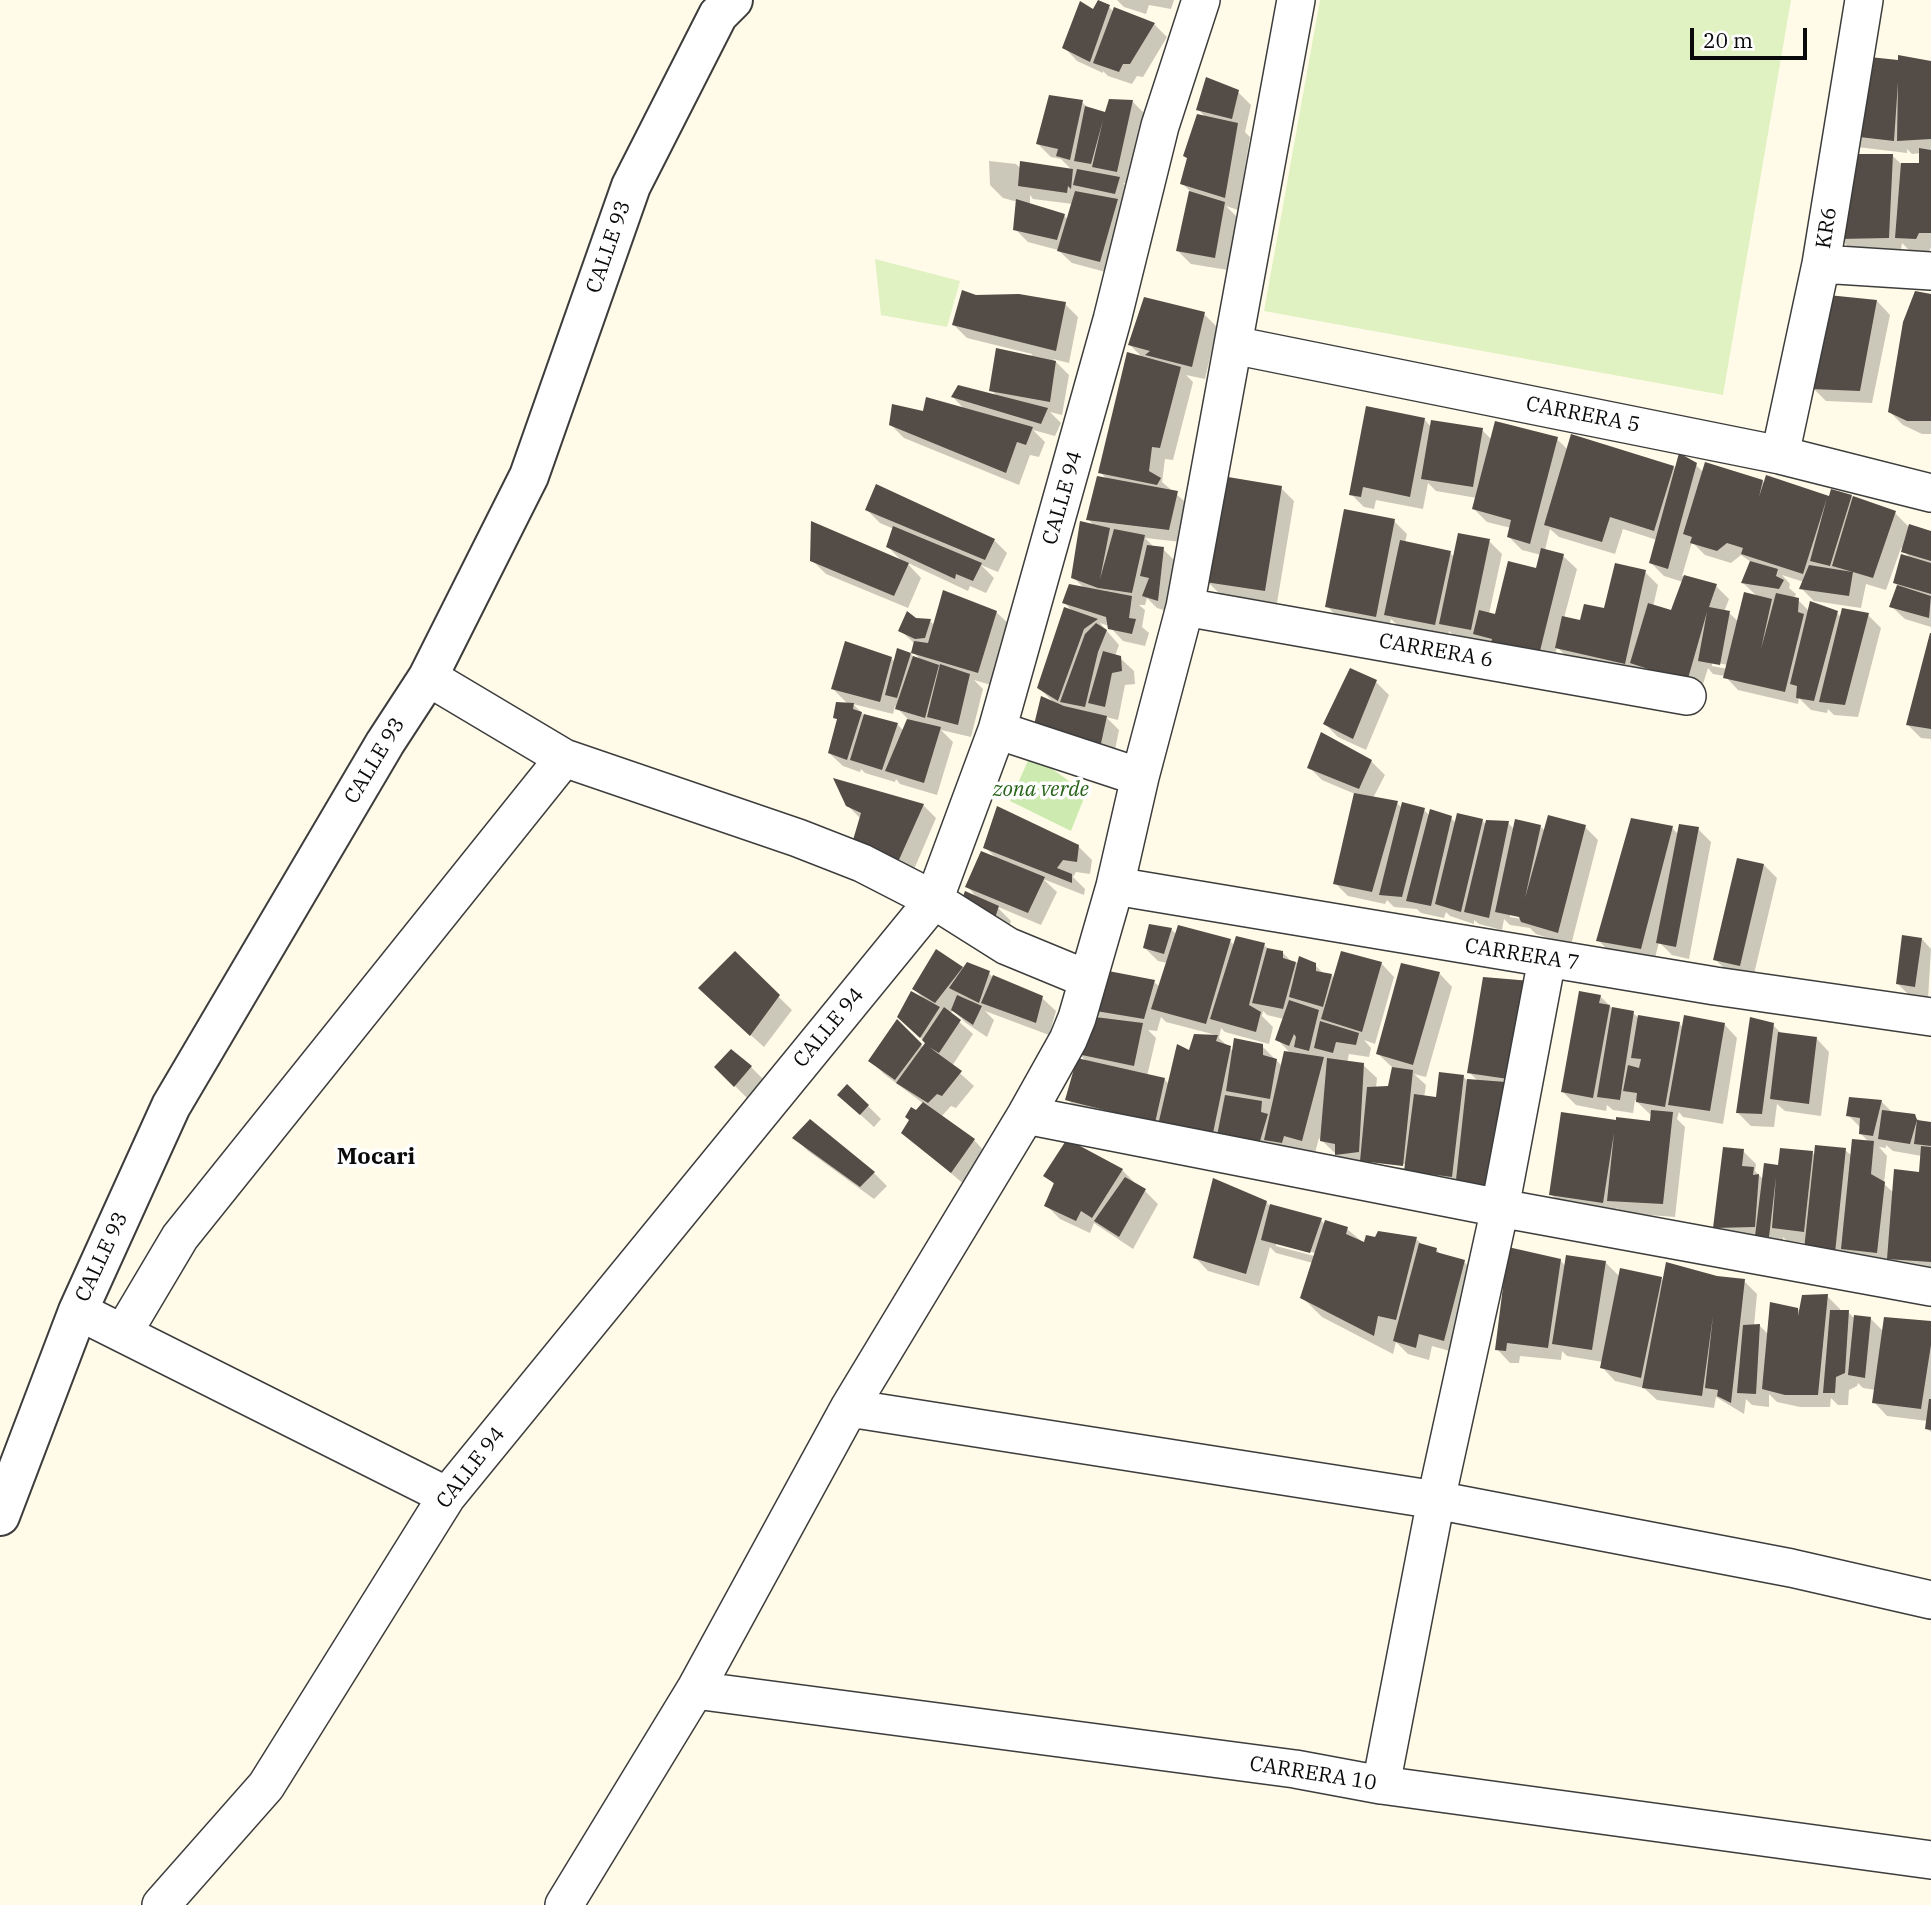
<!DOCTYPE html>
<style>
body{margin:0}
#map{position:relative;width:1931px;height:1905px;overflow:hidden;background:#fffbe8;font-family:"IBM Plex Serif",serif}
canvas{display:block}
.scale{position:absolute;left:1690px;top:28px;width:117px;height:32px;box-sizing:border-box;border:4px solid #0a0a0a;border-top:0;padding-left:9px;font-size:21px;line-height:24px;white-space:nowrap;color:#0a0a0a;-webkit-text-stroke:5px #fff;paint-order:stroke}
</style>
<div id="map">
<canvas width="1931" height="1905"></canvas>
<div class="scale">20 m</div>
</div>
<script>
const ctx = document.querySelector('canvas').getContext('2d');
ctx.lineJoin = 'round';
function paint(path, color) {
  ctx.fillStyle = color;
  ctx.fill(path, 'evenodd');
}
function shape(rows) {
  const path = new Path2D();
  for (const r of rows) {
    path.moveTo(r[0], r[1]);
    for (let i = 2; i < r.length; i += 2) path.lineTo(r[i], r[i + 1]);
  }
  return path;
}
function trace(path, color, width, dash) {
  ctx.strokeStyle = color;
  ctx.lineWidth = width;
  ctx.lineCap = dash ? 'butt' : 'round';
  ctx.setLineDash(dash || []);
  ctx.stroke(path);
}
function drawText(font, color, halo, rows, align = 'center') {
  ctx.font = font + ' "IBM Plex Serif",serif';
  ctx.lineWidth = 7;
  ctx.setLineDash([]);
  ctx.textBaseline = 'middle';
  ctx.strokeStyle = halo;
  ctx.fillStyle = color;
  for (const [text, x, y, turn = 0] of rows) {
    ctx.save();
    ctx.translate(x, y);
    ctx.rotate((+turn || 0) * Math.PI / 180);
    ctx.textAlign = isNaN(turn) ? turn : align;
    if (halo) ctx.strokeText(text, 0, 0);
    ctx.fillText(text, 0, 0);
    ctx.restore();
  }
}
const green = shape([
 [1031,754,1086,793,1071,831,1010,801]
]);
const pitch = shape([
 [1320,0,1791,0,1723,395,1264,311],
 [875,259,960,281,947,327,881,315]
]);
const shadow = shape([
 [1117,0,1174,0,1171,9,1149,5,1146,14,1124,7],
 [1109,7,1114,12,1154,24,1167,37,1143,77,1137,76,1132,84,1108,76,1103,71,1103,73,1077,61,1064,47,1094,11],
 [1862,58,1931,63,1931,247,1929,252,1910,251,1902,243,1901,250,1853,252,1840,238,1893,156,1902,165,1920,164,1921,153,1912,154,1907,149,1907,153,1857,147],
 [1238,92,1251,105,1245,132,1250,137,1238,210,1226,206,1237,217,1228,270,1191,264,1178,251,1190,191,1182,183,1206,118,1198,109],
 [1082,102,1090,110,1107,115,1133,102,1146,115,1130,184,1123,183,1132,192,1113,274,1072,263,1058,250,1028,242,1015,229,1018,202,1003,198,990,185,989,161,1016,164,1021,169,1073,171,1061,159,1051,157,1038,144],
 [1030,195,1033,199,1073,204,1068,220,1064,215,1030,205],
 [976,296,1065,304,1078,317,1069,363,1053,359,1069,375,1062,415,1050,412,1061,423,1055,436,1033,430,1045,442,1039,457,1030,455,1019,485,904,438,891,425,924,413,965,410,953,397,998,397,991,390,1031,357,1032,354,967,338,954,325],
 [1931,296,1931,434,1922,434,1903,425,1890,412],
 [1877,301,1890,315,1872,403,1826,401,1813,388],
 [1204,314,1217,327,1205,379,1186,375,1193,382,1173,460,1165,459,1162,482,1190,506,1182,542,1145,538,1155,548,1163,549,1176,562,1170,612,1157,608,1147,598,1145,605,1139,605,1145,610,1142,627,1149,633,1145,646,1123,641,1109,626,1100,623,1119,645,1115,656,1120,658,1134,671,1135,684,1125,685,1118,720,1106,717,1119,730,1113,760,1039,688,1074,613,1064,602,1085,589,1073,577,1095,527,1088,519,1107,479,1100,472,1144,359,1130,345],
 [1424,419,1431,427,1482,430,1492,440,1557,439,1568,450,1572,436,1676,468,1696,465,1704,473,1706,464,1766,483,1830,498,1851,496,1895,513,1910,528,1931,533,1931,627,1905,619,1891,606,1898,586,1895,582,1911,559,1901,548,1886,590,1866,584,1861,608,1814,601,1801,588,1804,582,1782,575,1790,584,1789,588,1796,594,1794,599,1798,600,1809,611,1837,613,1842,618,1868,615,1881,628,1858,717,1834,715,1828,709,1827,713,1811,710,1799,698,1798,704,1738,690,1725,676,1713,674,1708,668,1700,694,1570,660,1557,647,1551,671,1454,636,1449,631,1448,637,1399,627,1391,619,1389,629,1340,620,1327,606,1394,521,1407,534,1405,543,1450,553,1455,558,1489,541,1502,554,1489,614,1496,616,1537,570,1541,555,1522,550,1509,537,1511,528,1487,522,1474,509,1477,498,1436,491,1428,483,1423,509,1376,500,1374,509,1364,507,1351,494],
 [1550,529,1559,537,1615,554,1623,529,1657,540,1651,563,1664,576,1683,582,1672,612,1653,607,1658,585,1645,572,1605,610,1582,622,1564,618,1577,569,1563,556,1545,550],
 [1692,542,1705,555,1731,563,1741,555,1751,562,1743,583,1758,597,1739,622,1729,613,1724,612,1729,599,1716,586,1682,576],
 [1712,662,1728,665,1728,669,1712,666],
 [1281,488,1294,501,1277,603,1220,594,1207,581],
 [867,510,994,540,1007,553,998,572,981,565,994,578,986,593,970,586,968,591,906,562,921,578,908,608,826,574,812,560,904,563,888,547,894,529,880,523],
 [996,612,1010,625,991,685,974,680,983,689,971,737,941,730,953,742,937,795,900,784,896,779,895,782,865,773,861,769,860,772,843,766,829,753,839,721,835,717,848,704,833,689,891,658,895,662,911,654,920,664,922,661,913,652,915,644,900,630,916,619,930,621,935,626],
 [853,704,893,714,895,706,909,720,904,731,898,725,865,716],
 [1931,637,1931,739,1921,738,1908,725],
 [1376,682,1389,695,1366,750,1338,737,1325,724],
 [1322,735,1371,761,1385,775,1373,798,1397,803,1402,808,1424,810,1430,816,1451,818,1456,823,1482,820,1486,825,1508,823,1515,830,1540,826,1545,831,1585,827,1598,840,1571,945,1536,934,1530,928,1510,925,1504,919,1502,930,1479,924,1474,920,1474,924,1450,916,1446,912,1444,918,1421,913,1417,909,1394,907,1387,900,1385,904,1348,896,1335,883,1355,794,1322,780,1309,767],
 [1510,913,1528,920,1510,917],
 [847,805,923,805,936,818,912,874,869,852,861,819],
 [1672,828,1679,835,1698,829,1711,842,1689,959,1672,955,1659,942,1654,962,1611,953,1598,940],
 [1078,846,1092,860,1090,874,1076,872,1073,877,1085,889,1084,895,1043,879,1057,892,1041,925,996,906,1011,921,1007,933,967,886,998,860,985,847],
 [1764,865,1777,878,1753,978,1728,972,1715,959],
 [1171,929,1177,935,1230,941,1235,946,1264,945,1270,950,1282,952,1292,962,1315,965,1324,974,1331,975,1335,979,1381,963,1394,977,1375,1044,1364,1040,1371,1048,1369,1057,1349,1054,1347,1063,1363,1065,1377,1078,1376,1088,1389,1088,1393,1068,1378,1054,1439,973,1452,987,1426,1077,1414,1074,1426,1085,1424,1098,1437,1099,1464,1077,1467,1081,1479,1082,1469,1072,1530,983,1512,1209,1350,1167,1319,1138,1315,1153,1297,1149,1295,1155,1080,1112,1067,1099,1087,1062,1079,1054,1102,1020,1092,1010,1154,982,1160,987,1167,963,1158,961,1145,948],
 [1263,1011,1267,1015,1284,1019,1277,1039,1291,1054,1282,1066,1262,1046,1234,1052,1219,1038,1221,1028,1225,1032,1269,1044,1273,1027,1262,1016],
 [1161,1017,1166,1022,1216,1035,1190,1052,1170,1085,1165,1080,1147,1076,1156,1038,1148,1030,1157,1031],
 [1373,1161,1412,1165,1411,1169,1373,1164],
 [1922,939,1931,949,1928,999,1911,997,1897,983],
 [735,954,792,1010,764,1047,713,1001],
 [962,968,989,973,993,978,1042,998,1056,1011,1049,1035,985,1011,994,1020,987,1037,966,1023,953,1010,950,1014,973,1034,952,1066,974,1086,956,1108,951,1106,941,1117,974,1140,987,1154,965,1185,903,1133,924,1104,884,1074,871,1061,897,1022,924,1048,927,1044,899,1017,924,999,914,989],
 [1600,996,1613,1009,1633,1013,1640,1019,1679,1023,1683,1028,1724,1024,1737,1038,1723,1124,1683,1117,1679,1112,1677,1119,1685,1127,1675,1217,1622,1213,1617,1208,1616,1215,1564,1208,1551,1194,1617,1122,1652,1123,1651,1115,1635,1100,1633,1113,1613,1110,1607,1105,1606,1111,1576,1105,1563,1092],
 [1773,1025,1782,1034,1816,1038,1829,1052,1821,1116,1785,1111,1777,1104,1774,1127,1751,1126,1738,1113],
 [716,1067,751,1067,764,1080,748,1099],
 [848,1086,881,1119,874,1127,853,1108],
 [1881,1101,1893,1113,1914,1116,1921,1122,1931,1123,1931,1273,1902,1271,1891,1260,1890,1265,1856,1262,1806,1243,1787,1241,1783,1237,1782,1250,1728,1240,1715,1227,1743,1151,1756,1164,1755,1171,1764,1180,1780,1167,1812,1153,1816,1156,1845,1150,1852,1156,1869,1142,1861,1134,1861,1128,1848,1115],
 [1886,1145,1893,1151,1922,1156,1921,1173,1894,1193,1884,1184,1887,1156,1879,1147,1886,1148],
 [810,1122,874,1173,887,1186,874,1199,808,1151,795,1138],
 [1068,1141,1122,1170,1135,1183,1134,1185,1145,1191,1158,1204,1133,1249,1094,1223,1090,1233,1060,1219,1047,1206,1055,1185,1045,1176],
 [1266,1202,1270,1206,1321,1220,1325,1225,1347,1229,1365,1244,1416,1239,1424,1246,1436,1249,1442,1256,1464,1262,1478,1275,1457,1353,1432,1346,1429,1360,1408,1354,1396,1342,1393,1354,1322,1317,1302,1297,1313,1263,1276,1253,1270,1247,1259,1286,1208,1271,1195,1257],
 [1276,1243,1319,1254,1318,1257,1276,1246],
 [1560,1260,1566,1267,1606,1263,1620,1277,1621,1271,1664,1280,1717,1278,1744,1281,1757,1294,1754,1326,1760,1326,1769,1335,1772,1304,1801,1310,1827,1296,1840,1309,1840,1312,1848,1312,1853,1317,1870,1318,1884,1332,1931,1323,1931,1432,1927,1429,1928,1421,1887,1416,1874,1402,1876,1390,1863,1388,1858,1383,1857,1386,1849,1390,1848,1405,1838,1405,1831,1398,1830,1407,1800,1407,1777,1402,1769,1394,1769,1407,1752,1405,1746,1399,1744,1414,1716,1397,1714,1408,1657,1400,1644,1388,1615,1381,1602,1367,1603,1362,1567,1356,1562,1351,1561,1360,1520,1356,1519,1363,1510,1363,1497,1349]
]);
const building = shape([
 [1098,0,1110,5,1090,62,1062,48,1080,1,1093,9],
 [1114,7,1155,23,1130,64,1123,64,1119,72,1093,63],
 [1898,55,1931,61,1931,139,1897,141,1898,82,1894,141,1842,135,1860,56,1898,60],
 [1206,77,1239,90,1232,119,1196,110],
 [1049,95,1083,100,1070,160,1056,156,1058,149,1036,144],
 [1109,99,1133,100,1117,172,1092,167,1103,120,1091,164,1074,161,1085,106,1105,112],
 [1197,114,1238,123,1225,198,1180,184,1187,158,1183,156],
 [1919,148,1931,150,1931,233,1919,233,1916,239,1895,238,1901,163,1919,163],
 [1845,154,1893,154,1889,238,1838,239],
 [1020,161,1073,169,1071,189,1068,186,1067,193,1018,186],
 [1077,169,1120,177,1115,194,1073,185],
 [1075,191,1118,199,1100,262,1057,251],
 [1189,191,1225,202,1215,258,1176,251],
 [1016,199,1065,214,1057,240,1013,230],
 [962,290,976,295,1019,294,1066,302,1056,351,952,325],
 [1915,291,1931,294,1931,421,1907,421,1888,412,1903,322],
 [1828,295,1877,300,1860,391,1811,389],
 [1144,297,1205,312,1192,367,1145,355,1150,351,1128,345],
 [996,348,1056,361,1050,402,989,391],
 [1127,352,1181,367,1160,448,1152,447,1149,471,1161,478,1157,485,1098,473],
 [958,385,1048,408,1041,424,951,397],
 [926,397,1033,427,1026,445,1017,442,1006,473,889,425,892,404,923,411],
 [1366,406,1425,418,1410,497,1363,487,1361,497,1349,495],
 [1431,420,1483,428,1473,487,1421,479],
 [1495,421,1558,437,1530,544,1507,537,1511,520,1472,509],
 [1571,434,1674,466,1654,531,1610,517,1602,542,1544,525],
 [1679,453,1697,463,1668,569,1649,563],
 [1705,462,1763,480,1759,497,1766,475,1829,496,1831,489,1852,495,1830,566,1810,561,1827,498,1803,574,1741,554,1743,548,1727,543,1717,551,1690,543,1692,537,1683,534],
 [1097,476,1178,491,1169,530,1086,520],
 [1222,476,1282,486,1265,591,1205,582],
 [876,484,995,539,985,560,865,510],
 [1853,496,1896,511,1873,578,1853,572,1849,596,1799,589,1809,565,1853,572,1832,566],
 [1344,509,1395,519,1376,617,1325,607],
 [811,521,909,563,894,596,810,561],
 [1080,521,1110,528,1100,579,1114,529,1145,535,1132,593,1098,588,1071,578],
 [1909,524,1931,531,1931,561,1901,552],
 [893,526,982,563,973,581,956,574,955,579,886,547],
 [1458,533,1490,539,1471,630,1439,624],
 [1400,540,1451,551,1435,625,1384,615],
 [1147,545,1164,547,1158,601,1142,596,1149,578,1140,576],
 [1541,548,1564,554,1538,659,1490,646,1492,639,1473,634,1479,610,1495,614,1508,561,1536,568],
 [1901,554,1931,563,1931,594,1893,583],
 [1750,561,1778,569,1776,576,1784,580,1779,589,1741,583],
 [1615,563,1646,570,1625,664,1555,648,1562,616,1580,620,1584,604,1604,608],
 [1684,575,1717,584,1709,607,1730,611,1720,665,1698,661,1707,612,1687,682,1630,663,1648,603,1671,610],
 [1069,584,1132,596,1129,618,1136,619,1132,634,1108,629,1106,617,1062,603],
 [1897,585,1931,596,1929,618,1889,607],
 [943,590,997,611,978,673,911,653,914,641,928,643],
 [1744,592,1772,599,1761,649,1776,593,1799,598,1798,612,1804,614,1785,692,1723,678],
 [1810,601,1838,611,1814,701,1796,698,1797,686,1790,684],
 [1064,607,1098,619,1084,629,1058,701,1037,688],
 [1842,608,1869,613,1845,705,1819,702],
 [907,611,916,618,931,619,925,638,915,639,898,631],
 [1096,623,1107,630,1098,652,1085,707,1060,702,1085,634],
 [1930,633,1931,633,1931,729,1906,725],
 [845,641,892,657,880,702,831,689],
 [897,648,911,653,897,698,885,695],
 [1103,651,1121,656,1122,671,1112,673,1105,707,1088,703],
 [913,656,939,665,925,718,895,709],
 [940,664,970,674,958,725,927,717],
 [1350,668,1377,680,1353,739,1323,724],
 [1041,696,1064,706,1107,716,1100,748,1033,729],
 [836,702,854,703,853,709,862,712,847,760,828,753,837,719,833,718],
 [864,714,898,723,882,770,850,760],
 [907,719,941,727,924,783,885,771],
 [1321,732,1372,760,1359,789,1307,768],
 [833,778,924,804,898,862,853,840,861,813,846,806],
 [1354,793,1398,801,1372,892,1333,884],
 [1402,802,1425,808,1402,897,1379,895],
 [997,806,1079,845,1077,862,1063,860,1057,868,1072,874,1072,883,983,848],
 [1430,809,1452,816,1431,906,1406,901],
 [1457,813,1483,819,1461,912,1435,904],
 [1548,815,1586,825,1558,933,1521,922,1519,917,1495,912,1515,819,1541,825,1525,898],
 [1631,818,1673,826,1641,949,1596,941],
 [1486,820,1509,821,1489,918,1464,912],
 [1679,824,1699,827,1676,947,1656,943],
 [981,851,1045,877,1028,913,965,887],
 [1737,858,1764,864,1740,966,1713,960],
 [965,891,999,906,994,921,958,909],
 [1149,924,1172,928,1164,954,1143,948],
 [1178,925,1231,939,1206,1024,1151,1009],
 [1902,935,1922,938,1915,987,1896,984],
 [1236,936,1265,943,1249,1005,1261,1012,1256,1032,1210,1019],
 [1267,948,1283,951,1283,958,1296,962,1283,1009,1252,1003],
 [936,949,963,967,935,1003,912,989],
 [735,951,780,995,750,1036,698,988],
 [1341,951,1382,962,1362,1032,1321,1019],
 [1299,956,1316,963,1316,971,1332,974,1323,1007,1289,997],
 [967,962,990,971,979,1003,949,988],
 [1401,963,1440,972,1413,1065,1376,1054],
 [1098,969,1155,980,1144,1019,1090,1010],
 [993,975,1043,996,1036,1023,981,1003],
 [1483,977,1531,981,1515,1080,1467,1073],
 [911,991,940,1007,920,1038,897,1017],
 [1579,991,1601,995,1599,1003,1610,1005,1593,1098,1561,1092],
 [957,995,982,1006,973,1025,951,1010],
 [1289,1000,1319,1010,1309,1051,1294,1047,1296,1037,1294,1034,1289,1046,1275,1040],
 [944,1007,961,1020,939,1053,929,1047,962,1071,942,1096,937,1094,928,1103,896,1083,925,1043,922,1040],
 [1612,1007,1634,1011,1620,1100,1597,1097],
 [1638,1015,1680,1022,1665,1107,1636,1102,1637,1093,1623,1091,1628,1065,1639,1068,1641,1059,1631,1058],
 [1684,1015,1725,1023,1710,1111,1668,1105],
 [1087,1016,1143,1023,1134,1066,1077,1054],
 [1750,1017,1774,1023,1762,1114,1736,1113],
 [897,1019,922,1044,895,1080,868,1061],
 [1320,1021,1359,1033,1356,1045,1336,1042,1333,1053,1314,1048],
 [1778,1032,1817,1037,1809,1104,1770,1099],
 [1194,1034,1218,1035,1216,1041,1231,1046,1213,1133,1158,1125,1177,1044,1189,1050],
 [1234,1038,1263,1044,1263,1055,1277,1059,1270,1099,1226,1091],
 [731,1049,752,1066,734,1087,714,1067],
 [1284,1051,1324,1057,1302,1141,1284,1136,1282,1143,1264,1140],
 [1077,1058,1165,1078,1155,1123,1065,1100],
 [1327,1058,1364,1063,1359,1152,1335,1155,1335,1144,1320,1141],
 [1392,1067,1413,1070,1403,1166,1360,1161,1367,1087,1388,1086],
 [1439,1072,1464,1075,1452,1177,1404,1171,1414,1094,1436,1097],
 [1467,1079,1519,1083,1499,1197,1455,1189],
 [847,1084,869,1105,860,1115,837,1095],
 [1225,1095,1262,1101,1261,1112,1268,1114,1260,1141,1217,1136],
 [1849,1097,1882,1100,1873,1136,1859,1134,1860,1118,1846,1116],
 [923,1102,975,1139,951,1173,901,1133,909,1120,905,1117,911,1107,916,1110],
 [1651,1110,1673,1112,1663,1204,1607,1201,1614,1133,1603,1203,1549,1195,1561,1112,1616,1120,1616,1117,1650,1121],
 [1882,1110,1915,1114,1917,1120,1910,1144,1878,1139],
 [810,1119,875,1172,860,1187,792,1138],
 [1917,1120,1931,1122,1931,1146,1914,1144],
 [1067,1139,1123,1169,1092,1218,1081,1211,1076,1221,1044,1206,1054,1183,1043,1176],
 [1852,1139,1874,1141,1871,1174,1885,1182,1877,1253,1841,1249],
 [1815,1145,1846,1148,1835,1253,1804,1250],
 [1921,1146,1931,1147,1931,1262,1887,1259,1894,1169,1919,1172],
 [1723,1147,1744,1149,1742,1166,1754,1167,1753,1175,1759,1174,1755,1227,1713,1228],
 [1780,1148,1813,1151,1804,1232,1772,1228,1776,1177,1769,1237,1755,1236,1764,1163,1778,1165],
 [1125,1177,1146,1189,1119,1237,1094,1221],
 [1213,1178,1267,1201,1246,1274,1193,1258],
 [1270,1204,1322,1218,1310,1253,1261,1240],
 [1325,1220,1348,1227,1346,1234,1364,1242,1366,1235,1375,1237,1378,1231,1417,1237,1396,1320,1378,1316,1374,1336,1300,1298],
 [1419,1243,1437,1248,1436,1252,1465,1260,1444,1341,1419,1334,1416,1348,1393,1341],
 [1508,1247,1561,1259,1548,1348,1507,1343,1506,1351,1495,1350],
 [1566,1255,1606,1261,1592,1350,1552,1344],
 [1666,1262,1717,1276,1745,1279,1731,1403,1717,1396,1718,1390,1705,1388,1713,1316,1702,1396,1642,1388],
 [1620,1268,1662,1277,1641,1378,1600,1368],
 [1828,1294,1818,1395,1785,1395,1762,1389,1770,1302,1798,1308,1798,1316,1802,1295],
 [1830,1310,1849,1310,1845,1373,1836,1377,1835,1393,1823,1393],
 [1854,1315,1871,1317,1865,1378,1848,1375],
 [1884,1317,1931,1321,1931,1345,1921,1409,1872,1403],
 [1760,1324,1756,1394,1737,1393,1743,1325],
 [1929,1399,1931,1399,1931,1430,1925,1429]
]);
const minor = shape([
 [1821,264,1931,271],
 [1233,345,1780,455,1931,493],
 [1780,455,1821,264,1864,0],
 [1185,607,1687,696],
 [428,677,564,758,798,838,862,863,934,900,1007,946,1087,979],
 [997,730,1140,777],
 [1115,886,1715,986,1931,1017],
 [1026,1115,1500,1208,1931,1287],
 [78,1311,447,1496],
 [123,1333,180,1237,564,758],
 [849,1408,1436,1500,1791,1568,1931,1600],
 [695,1690,1295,1769,1381,1785,1931,1860],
 [1381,1785,1436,1500,1500,1208,1547,959],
 [161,1905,266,1786,447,1496,934,900,997,730,1112,320,1160,126,1201,0],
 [564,1905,695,1690,849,1408,1026,1115,1068,1040,1077,1018,1115,886,1140,777,1185,607,1296,0]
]);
const tertiary = shape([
 [0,1516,78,1311,171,1106,385,743,428,677,529,476,631,186,718,15,733,0]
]);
const streetNames = [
 ["KR6",1827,228,-81],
 ["CALLE 93",609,247,-71],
 ["CARRERA 5",1583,415,11],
 ["CALLE 94",1063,498,-74],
 ["CARRERA 6",1436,651,10],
 ["CALLE 93",375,761,-59],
 ["CARRERA 7",1522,955,9],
 ["CALLE 94",829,1028,-50],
 ["CALLE 93",102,1257,-65],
 ["CALLE 94",471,1468,-52],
 ["CARRERA 10",1313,1774,9]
];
const parkNames = [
 ["zona verde",1041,790]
];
const neighbourhoodNames = [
 ["Mocari",376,1157]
];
paint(green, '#cdebb0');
paint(pitch, '#e0f1c2');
paint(shadow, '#0003');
paint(building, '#544c46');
trace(minor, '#3d3d3d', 40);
trace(tertiary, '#3d3d3d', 42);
trace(minor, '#fff', 37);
trace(tertiary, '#fff', 38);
drawText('21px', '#0a0a0a', '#fff', streetNames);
drawText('italic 21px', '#276419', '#fff', parkNames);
drawText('bold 23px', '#0a0a0a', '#fff', neighbourhoodNames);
</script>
